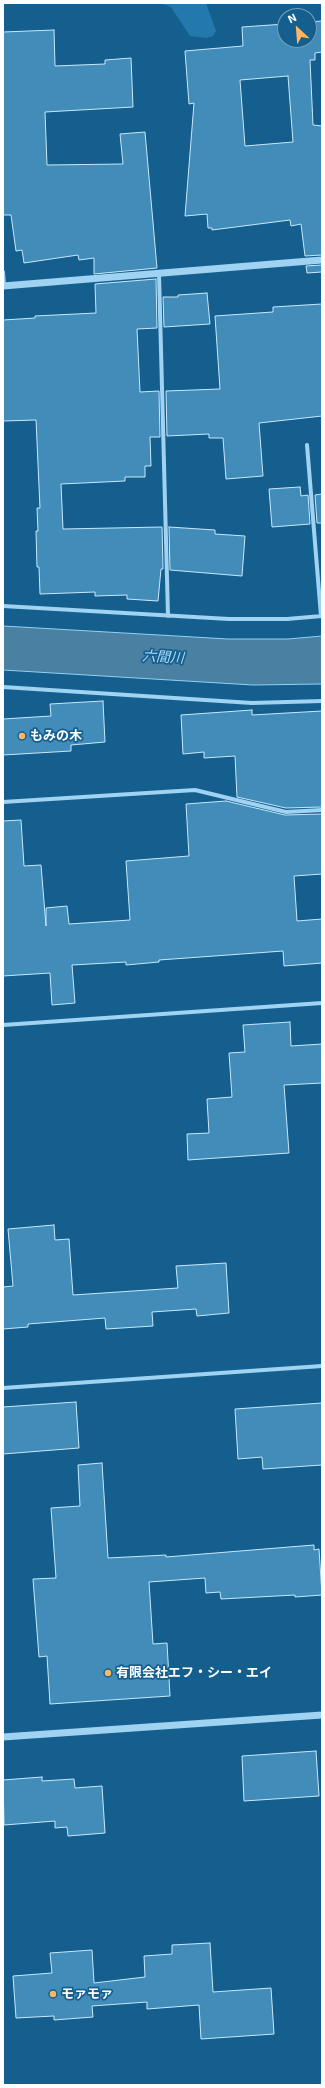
<!DOCTYPE html>
<meta charset="utf-8">
<style>
body{margin:0}
#map{position:relative;width:325px;height:2088px;overflow:hidden;background:#155f8f;font-family:"Exo 2",sans-serif}
canvas{display:block}
.frame{position:absolute;inset:0;border:4px solid #fff;pointer-events:none}
.north{position:absolute;left:277px;top:8px;width:40px;height:40px;box-sizing:border-box;background:#155f8f;border:1px solid #739fbc;border-radius:50%;rotate:334deg;font-size:11px;font-weight:700;line-height:16px;text-align:center;color:#fff}
.north::after{content:'';display:block;margin:auto;width:14px;height:18px;background:#ffb660;clip-path:polygon(50% 0,100% 100%,50% 72%,0 100%)}
</style>
<div id="map">
<canvas width="325" height="2088"></canvas>
<div class="frame"></div>
<div class="north">N</div>
</div>
<script>
const ctx = document.querySelector('canvas').getContext('2d');
ctx.lineJoin = 'round';
function paint(path, color) {
  ctx.fillStyle = color;
  ctx.fill(path, 'evenodd');
}
function shape(rows) {
  const path = new Path2D();
  for (const r of rows) {
    path.moveTo(r[0], r[1]);
    for (let i = 2; i < r.length; i += 2) path.lineTo(r[i], r[i + 1]);
  }
  return path;
}
function trace(path, color, width, dash) {
  ctx.strokeStyle = color;
  ctx.lineWidth = width;
  ctx.lineCap = dash ? 'butt' : 'round';
  ctx.setLineDash(dash || []);
  ctx.stroke(path);
}
function drawText(font, color, halo, rows, align = 'center') {
  ctx.font = font + ' "Exo 2","Noto Sans JP",sans-serif';
  ctx.lineWidth = 3.5;
  ctx.setLineDash([]);
  ctx.textBaseline = 'middle';
  ctx.strokeStyle = halo;
  ctx.fillStyle = color;
  for (const [text, x, y, turn = 0] of rows) {
    ctx.save();
    ctx.translate(x, y);
    ctx.rotate((+turn || 0) * Math.PI / 180);
    ctx.textAlign = isNaN(turn) ? turn : align;
    if (halo) ctx.strokeText(text, 0, 0);
    ctx.fillText(text, 0, 0);
    ctx.restore();
  }
}
const green = shape([
 [160,3,206,3,216,31,213,36,207,38,190,36,171,7]
]);
const water = shape([
 [3,626,228,639,288,639,322,636,322,684,253,685,3,670,3,626]
]);
const building = shape([
 [322,21,322,52,315,53,315,60,310,60,313,125,322,126,322,255,305,256,301,224,291,226,290,220,212,230,212,228,208,228,207,214,185,216,194,103,189,104,185,51,243,46,242,27,285,24,285,40,309,40,309,22,322,21],
 [288,76,293,142,245,146,240,80,288,76],
 [54,30,55,66,105,64,105,60,131,58,133,107,45,112,47,165,123,164,120,134,145,132,157,268,94,274,94,258,79,260,78,255,24,263,22,250,16,251,11,215,3,215,3,32,54,30],
 [322,265,322,272,307,273,306,266,322,265],
 [156,279,157,328,137,329,140,392,159,391,160,437,150,437,151,466,145,466,145,477,125,477,125,481,61,484,63,529,162,527,163,569,161,569,158,601,127,599,127,595,95,596,95,592,40,594,39,567,37,567,36,531,38,531,37,508,40,508,36,420,3,421,3,320,35,318,35,316,96,313,95,284,156,279],
 [207,293,210,324,164,327,163,297,178,297,178,295,207,293],
 [322,304,322,416,259,423,263,476,226,479,223,438,209,438,209,434,167,436,166,391,220,389,215,316,273,312,273,307,322,304],
 [300,487,301,496,308,495,310,524,272,527,269,489,300,487],
 [322,494,322,523,317,523,315,495,322,494],
 [169,527,215,530,215,534,245,536,242,576,170,570,169,527],
 [103,701,105,742,71,745,71,751,3,755,3,719,51,716,50,704,103,701],
 [252,710,252,715,322,711,322,807,286,808,237,797,235,756,204,758,204,752,183,754,181,715,252,710],
 [226,801,285,815,322,814,322,874,294,876,297,921,322,919,322,963,284,966,283,951,159,960,159,962,126,965,126,962,72,965,75,1003,52,1005,50,973,3,976,3,821,21,820,24,866,41,865,46,926,46,908,67,906,69,924,130,920,126,861,189,856,186,804,226,801],
 [290,1022,291,1046,322,1044,322,1083,284,1085,289,1153,188,1160,187,1134,209,1133,207,1099,232,1097,229,1053,245,1052,243,1025,290,1022],
 [54,1225,55,1240,69,1239,73,1295,178,1288,176,1266,226,1263,229,1313,197,1316,196,1309,152,1312,153,1326,106,1329,105,1318,28,1324,28,1327,3,1329,3,1287,13,1286,8,1229,54,1225],
 [76,1402,79,1448,3,1454,3,1407,76,1402],
 [322,1403,322,1465,263,1469,262,1457,238,1459,235,1409,322,1403],
 [102,1463,108,1558,166,1555,166,1557,314,1545,314,1550,319,1549,322,1595,295,1597,295,1595,221,1599,220,1592,206,1593,205,1578,149,1582,153,1644,167,1643,170,1696,50,1704,47,1656,39,1657,33,1579,56,1578,51,1508,80,1506,78,1465,102,1463],
 [316,1751,319,1796,244,1801,242,1756,316,1751],
 [42,1777,42,1781,74,1779,75,1788,102,1786,105,1833,68,1836,67,1827,55,1828,55,1821,4,1825,3,1780,42,1777],
 [210,1943,213,1992,271,1988,274,2034,201,2039,199,2005,147,2009,147,2002,92,2006,93,2017,54,2020,54,2016,16,2018,13,1976,52,1973,50,1953,92,1950,94,1983,145,1977,144,1956,172,1954,172,1945,210,1943]
]);
const minor = shape([
 [3,272,4,286],
 [159,274,168,616],
 [307,445,321,616],
 [3,606,229,619,287,619,322,616],
 [3,687,252,703,322,701],
 [3,802,195,790,286,812,322,810],
 [3,1025,322,1003],
 [3,1388,322,1366]
]);
const tertiary = shape([
 [3,286,322,260],
 [3,1737,322,1715]
]);
const markers = [
 [22,736,4,"#ffb660"],
 [108,1673,4,"#ffb660"],
 [53,1994,4,"#ffb660"]
];
const poiNames = [
 ["もみの木",30,736],
 ["有限会社エフ・シー・エイ",116,1673],
 ["モァモァ",61,1994]
];
const waterNames = [
 ["六間川",163,657,3]
];
paint(green, '#2479ac');
paint(water, '#4a80a2');
trace(water, '#92d0f3', 1);
paint(building, '#428cb9');
trace(building, '#c7e8fc', 1);
trace(minor, '#a0d2f1', 4);
trace(tertiary, '#a0d2f1', 7);
for (const [x, y, r, color] of markers) {
  const dot = new Path2D();
  dot.arc(x, y, r, 0, 2 * Math.PI);
  ctx.fillStyle = color;
  ctx.fill(dot);
  trace(dot, '#155f8f', 1.5);
}
drawText('bold 13px', '#fff', '#155f8f', poiNames, 'left');
drawText('italic 14px', '#acdcf8', '#155f8f', waterNames);
</script>
